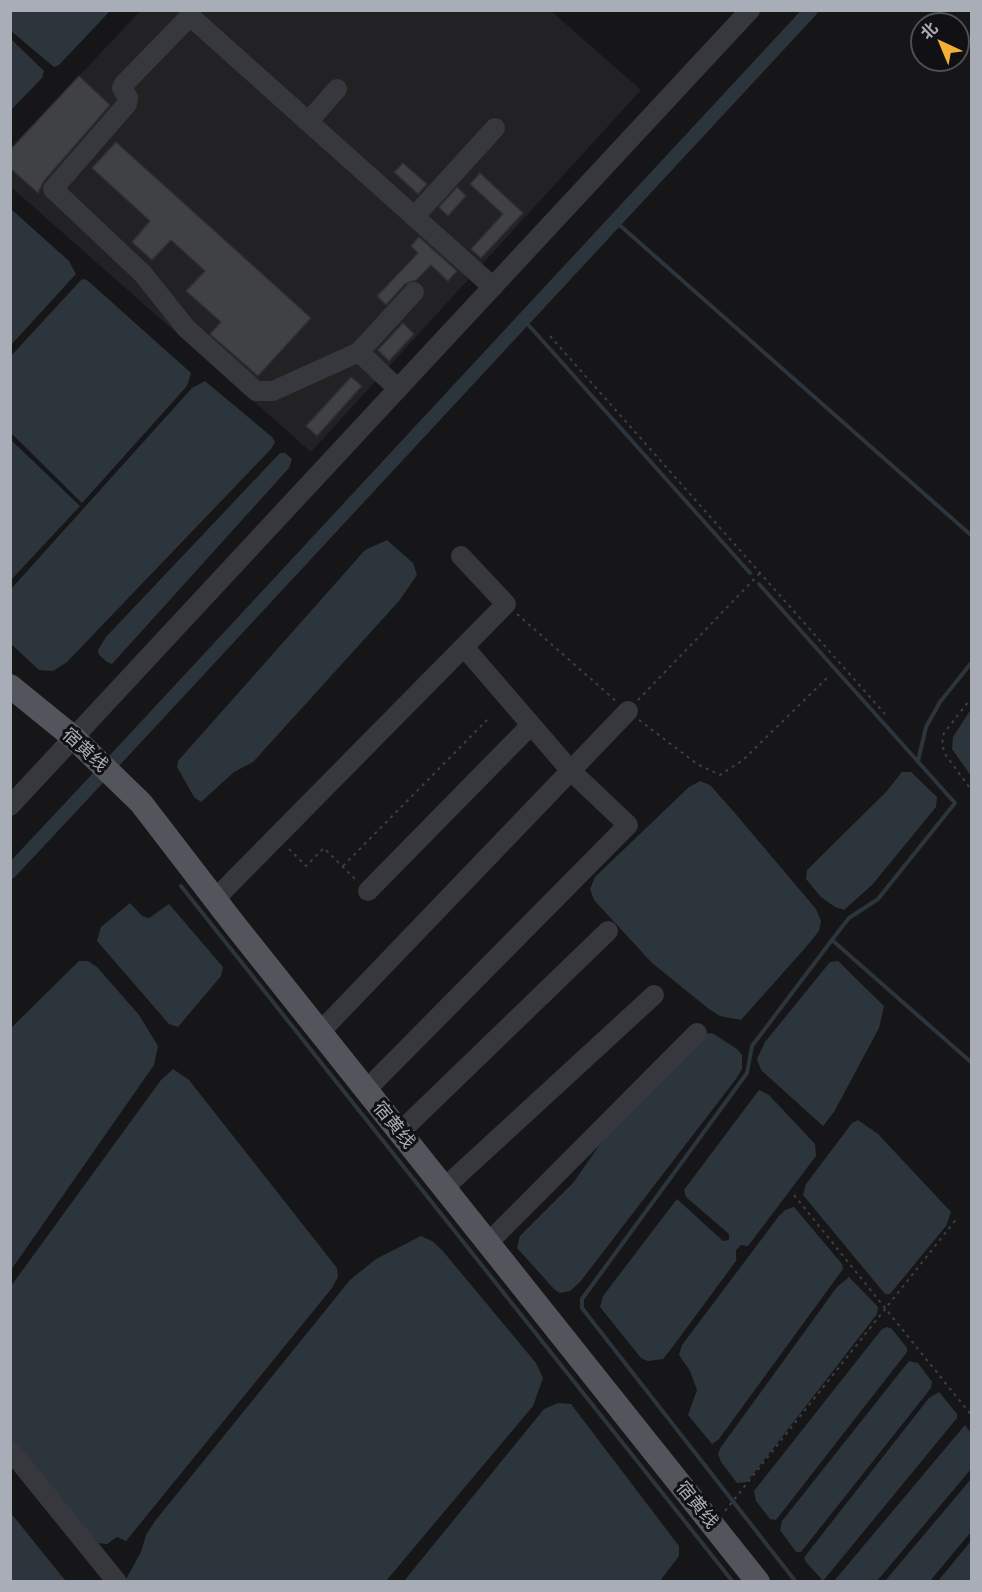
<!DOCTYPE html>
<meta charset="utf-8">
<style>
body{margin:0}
#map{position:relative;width:982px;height:1592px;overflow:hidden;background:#161618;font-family:"Golos Text","Noto Sans SC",sans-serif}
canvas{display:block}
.frame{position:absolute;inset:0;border:12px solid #a8adb8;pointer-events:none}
.north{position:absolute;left:910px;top:12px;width:60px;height:60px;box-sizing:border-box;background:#111113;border:2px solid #4d4f55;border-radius:50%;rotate:316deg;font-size:16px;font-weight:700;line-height:24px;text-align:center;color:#a8adb8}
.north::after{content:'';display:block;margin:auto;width:21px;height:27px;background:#f2b134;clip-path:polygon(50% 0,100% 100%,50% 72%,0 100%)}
</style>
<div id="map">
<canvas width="982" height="1592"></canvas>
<div class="frame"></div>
<div class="north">北</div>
</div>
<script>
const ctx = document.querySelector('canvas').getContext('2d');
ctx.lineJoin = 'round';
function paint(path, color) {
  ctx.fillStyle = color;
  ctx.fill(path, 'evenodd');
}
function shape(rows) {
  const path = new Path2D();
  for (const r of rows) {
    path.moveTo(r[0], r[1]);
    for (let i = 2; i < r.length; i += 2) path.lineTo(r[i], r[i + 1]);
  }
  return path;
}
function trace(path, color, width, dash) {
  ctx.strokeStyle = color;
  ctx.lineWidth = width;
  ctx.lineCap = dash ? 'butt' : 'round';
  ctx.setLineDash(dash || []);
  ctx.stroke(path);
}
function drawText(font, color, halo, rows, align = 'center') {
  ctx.font = font + ' "Golos Text","Noto Sans SC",sans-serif';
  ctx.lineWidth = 6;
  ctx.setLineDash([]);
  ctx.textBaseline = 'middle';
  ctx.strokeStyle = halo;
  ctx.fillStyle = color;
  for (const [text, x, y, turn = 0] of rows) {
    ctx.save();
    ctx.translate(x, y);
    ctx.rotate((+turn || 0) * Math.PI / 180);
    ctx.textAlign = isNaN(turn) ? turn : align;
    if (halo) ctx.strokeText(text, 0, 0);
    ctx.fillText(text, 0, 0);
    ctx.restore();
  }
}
const built = shape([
 [140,11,551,11,641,90,311,452,11,187,10,150]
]);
const water = shape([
 [11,10,110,10,110,11,59,65,54,67,11,31],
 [11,39,44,71,42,78,11,110],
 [11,209,69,261,76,274,11,345],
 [82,279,87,280,191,373,187,386,82,503,11,433,10,357],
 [205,381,272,437,275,442,271,449,67,662,53,671,39,670,11,644,11,589,192,388],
 [10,439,80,506,11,580,10,580],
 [280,453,285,453,292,459,289,468,112,664,107,662,99,655,98,650,106,637],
 [387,540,413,563,417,575,399,601,253,762,234,772,201,802,194,797,177,767,178,761,365,550],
 [971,709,971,776,952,749,953,737],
 [902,772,911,772,937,797,936,807,872,885,844,910,835,907,821,897,806,879,807,870,886,792],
 [700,781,710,785,734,812,816,909,821,921,819,931,806,947,741,1020,720,1016,709,1009,652,963,594,900,590,889,595,877,689,787],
 [130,903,142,916,149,918,169,904,223,967,221,976,178,1027,169,1024,97,941,101,927],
 [79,961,88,961,97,967,139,1015,158,1046,154,1065,11,1270,11,1028],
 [838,961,884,1006,879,1028,834,1112,823,1126,761,1070,757,1059,765,1042,830,962],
 [712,1033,737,1049,742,1055,742,1069,736,1079,580,1282,570,1291,560,1293,555,1290,517,1248,520,1236,573,1183,620,1116,703,1034],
 [173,1069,189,1080,337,1268,338,1277,332,1288,126,1541,117,1537,107,1544,97,1543,11,1442,11,1286,161,1080],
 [759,1090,769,1095,815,1144,816,1156,748,1246,741,1245,736,1250,736,1261,671,1349,663,1359,648,1361,641,1358,600,1307,603,1296,677,1199,723,1241,729,1240,729,1234,686,1197,684,1190],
 [858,1120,878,1134,951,1212,946,1226,890,1294,885,1294,803,1195,806,1184,852,1123],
 [794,1207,842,1264,843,1269,719,1439,712,1444,688,1415,697,1390,690,1371,679,1355,682,1345,779,1216,785,1210],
 [421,1236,432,1241,442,1250,536,1363,543,1378,533,1406,386,1581,128,1581,126,1579,141,1552,146,1535,155,1521,350,1280,376,1259],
 [849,1277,878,1307,877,1314,747,1482,737,1483,721,1462,718,1454,721,1447,837,1287],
 [887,1327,892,1329,907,1348,907,1352,776,1520,770,1519,756,1501,754,1491,882,1329],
 [909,1361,918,1363,932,1382,931,1388,801,1552,796,1552,780,1530,782,1521],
 [939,1392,957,1414,957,1418,823,1581,806,1562,804,1558,809,1551,929,1398],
 [558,1403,571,1404,679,1546,679,1556,660,1581,404,1581,544,1409],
 [965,1425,971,1433,971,1469,877,1581,834,1581],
 [971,1479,971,1532,930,1581,885,1581],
 [10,1512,60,1574,66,1581,11,1581],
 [971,1541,971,1581,938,1581]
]);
const stream = shape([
 [615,221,972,536],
 [524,320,750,573],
 [759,584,955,803,878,899,849,918,841,928,752,1046,747,1073,582,1299,582,1308,796,1582],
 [918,761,926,727,940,702,972,662],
 [181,886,733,1582],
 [832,940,972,1063]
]);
const canal = shape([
 [115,760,811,10],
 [10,872,98,778]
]);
const building = shape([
 [79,76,110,105,44,181,38,193,10,168,10,150,79,76],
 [116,142,311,318,258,376,210,334,221,322,186,291,205,271,171,240,152,260,132,242,150,221,92,168,116,142],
 [403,163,427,184,418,194,394,172,403,163],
 [480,173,523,213,481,258,471,249,503,214,470,184,480,173],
 [457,187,466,196,448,216,439,207,457,187],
 [419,237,457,271,448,281,431,265,416,280,405,284,386,305,377,296,418,253,411,246,419,237],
 [403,323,414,334,389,361,378,350,403,323],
 [351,377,362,386,317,436,306,426,351,377]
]);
const path = shape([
 [550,336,885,714],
 [517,614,616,701],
 [972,697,944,733,942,744,945,754,972,791],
 [638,700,761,572],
 [639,720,697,764,720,775,743,760,830,675],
 [289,849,306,866,324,848,357,881],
 [343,866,487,720],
 [794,1195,972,1416],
 [725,1511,958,1217]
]);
const minor = shape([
 [308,122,337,89],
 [414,217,495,128],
 [414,292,359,352,273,391,256,391,186,328,143,274,53,189,127,104,128,98,122,88,124,84,190,16,493,287],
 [359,352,398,389],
 [10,806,750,10],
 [368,891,531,725],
 [215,899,506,604,461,556],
 [320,1032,628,711],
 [366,1090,628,825,571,771,464,647],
 [400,1132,608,931],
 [444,1188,654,995],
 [488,1243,697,1033],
 [10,1450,117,1582]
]);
const major = shape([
 [10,686,74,738,141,803,234,924,758,1582]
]);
const streetNames = [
 ["宿黄线",85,750,43],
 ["宿黄线",394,1125,51],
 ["宿黄线",697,1505,51]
];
paint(built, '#222225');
paint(water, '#2c353c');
trace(stream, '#2c353c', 4);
trace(canal, '#2c353c', 14);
paint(building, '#404145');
trace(building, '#303034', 1.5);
trace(path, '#3d3f44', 2, [3, 4.5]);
trace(minor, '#37383d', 20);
trace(major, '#53555c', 24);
drawText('18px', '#a8adb8', '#111113', streetNames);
</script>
